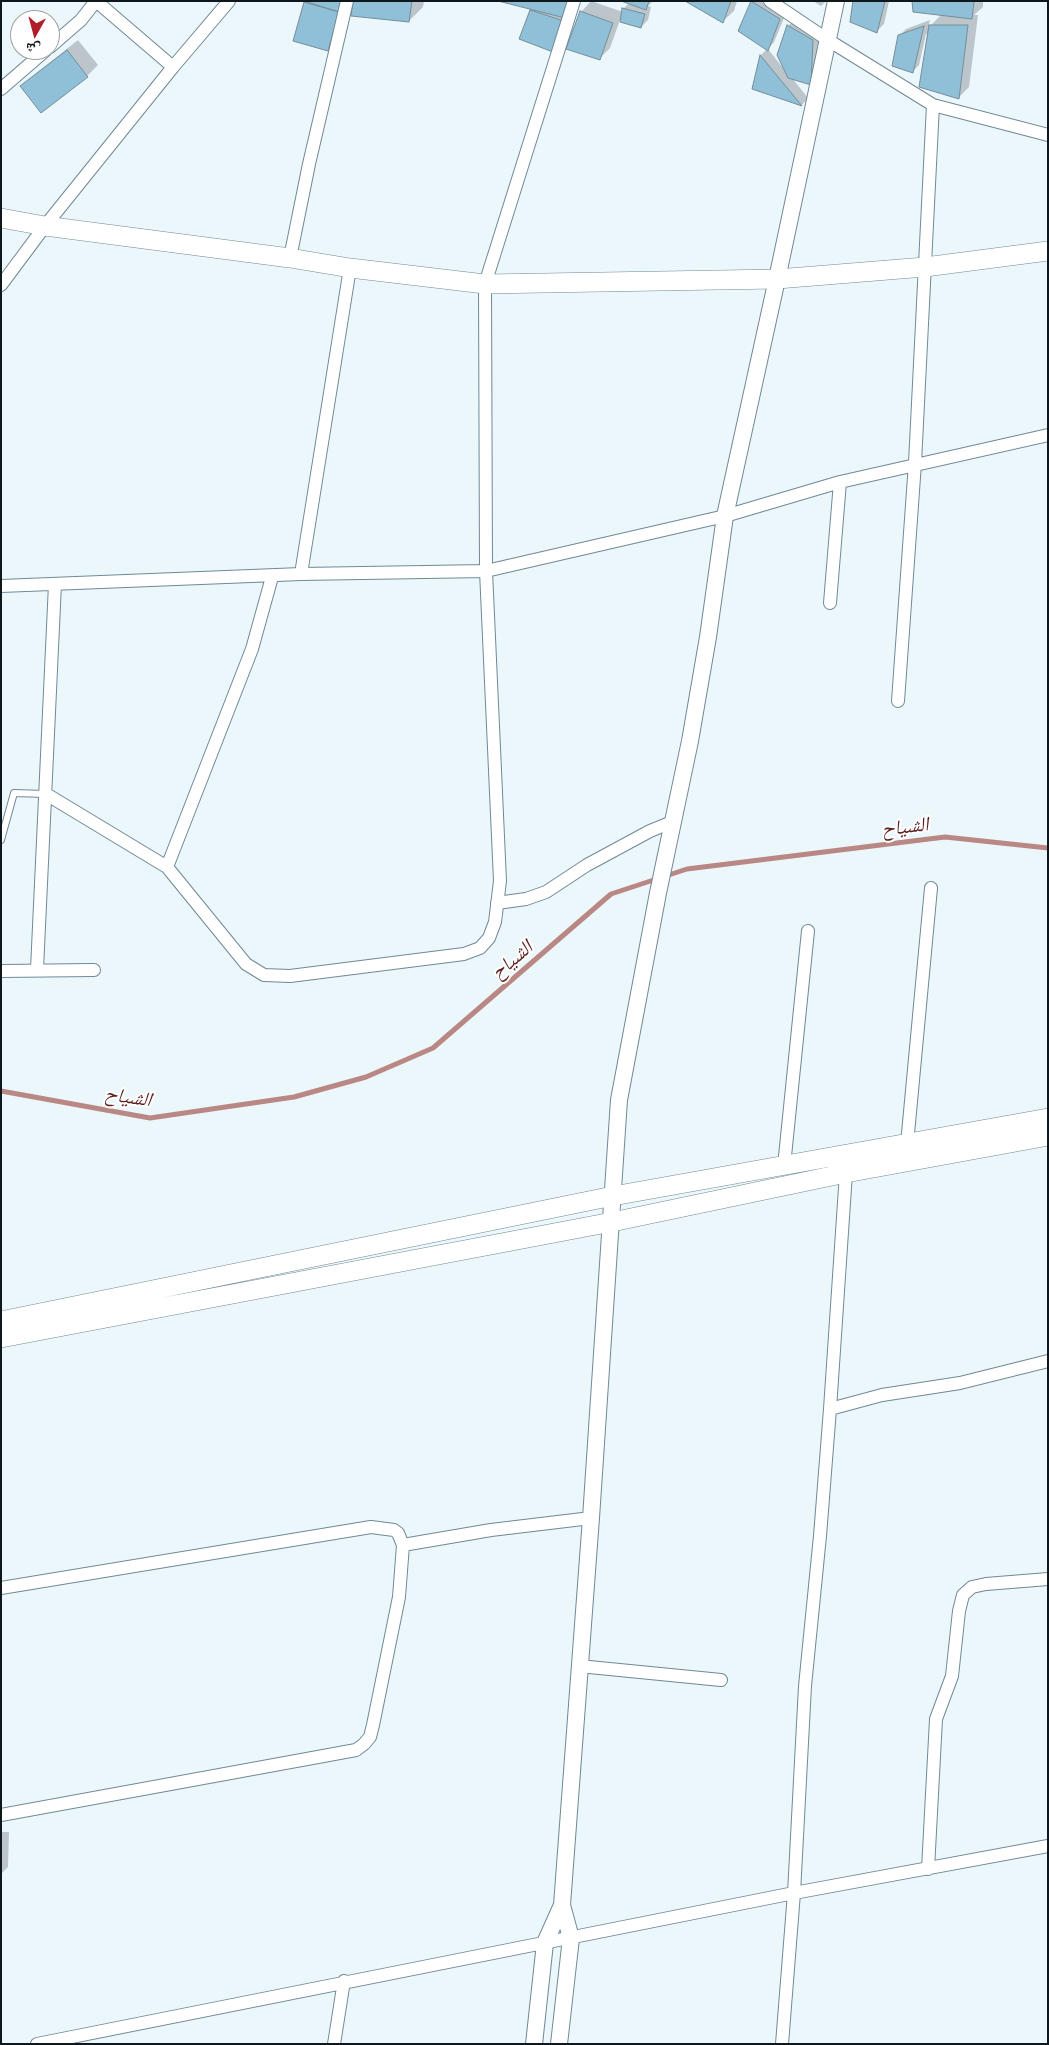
<!DOCTYPE html>
<meta charset="utf-8">
<style>
body{margin:0}
#map{position:relative;width:1049px;height:2045px;overflow:hidden;background:#ecf7fc;font-family:Mulish,"Noto Naskh Arabic",sans-serif}
canvas{display:block}
.frame{position:absolute;inset:0;border:2px solid #0e181c;pointer-events:none}
.north{position:absolute;left:10px;top:10px;width:50px;height:50px;box-sizing:border-box;background:#fff;border:1px solid #9fa3a4;border-radius:50%;rotate:187deg;font-size:14px;font-weight:700;line-height:20px;text-align:center;color:#0e181c}
.north::after{content:'';display:block;margin:auto;width:18px;height:22px;background:#b01e2a;clip-path:polygon(50% 0,100% 100%,50% 72%,0 100%)}
</style>
<div id="map">
<canvas width="1049" height="2045"></canvas>
<div class="frame"></div>
<div class="north">ش</div>
</div>
<script>
const ctx = document.querySelector('canvas').getContext('2d');
ctx.lineJoin = 'round';
function paint(path, color) {
  ctx.fillStyle = color;
  ctx.fill(path, 'evenodd');
}
function shape(rows) {
  const path = new Path2D();
  for (const r of rows) {
    path.moveTo(r[0], r[1]);
    for (let i = 2; i < r.length; i += 2) path.lineTo(r[i], r[i + 1]);
  }
  return path;
}
function trace(path, color, width, dash) {
  ctx.strokeStyle = color;
  ctx.lineWidth = width;
  ctx.lineCap = dash ? 'butt' : 'round';
  ctx.setLineDash(dash || []);
  ctx.stroke(path);
}
function drawText(font, color, halo, rows, align = 'center') {
  ctx.font = font + ' Mulish,"Noto Naskh Arabic",sans-serif';
  ctx.lineWidth = 4;
  ctx.setLineDash([]);
  ctx.textBaseline = 'middle';
  ctx.strokeStyle = halo;
  ctx.fillStyle = color;
  for (const [text, x, y, turn = 0] of rows) {
    ctx.save();
    ctx.translate(x, y);
    ctx.rotate((+turn || 0) * Math.PI / 180);
    ctx.textAlign = isNaN(turn) ? turn : align;
    if (halo) ctx.strokeText(text, 0, 0);
    ctx.fillText(text, 0, 0);
    ctx.restore();
  }
}
const shadow = shape([
 [305,1,348,1,339,39,328,50,294,41],
 [355,1,424,1,423,7,409,21],
 [577,1,552,50,531,10],
 [591,1,623,12,623,9,629,3,624,1,653,1,648,6,651,7,648,20,641,27,620,20,610,48,599,59,581,12],
 [688,1,737,1,734,11,723,21],
 [752,1,771,1,787,11,774,42,768,49,783,68,788,26,799,15,823,29,811,84,792,78,808,98,802,105,753,88,761,55,767,49,739,30],
 [813,1,826,1,821,6],
 [854,1,889,1,884,24,877,31],
 [913,1,983,1,983,7,974,15,978,15,969,87,958,98,929,34,926,34,919,65,912,72,899,36,906,29,930,20,928,28,942,14],
 [78,40,98,65,87,76,41,111,22,86,33,76],
 [1,1832,9,1832,8,1867,1,1874]
]);
const stream = shape([
 [1,1091,150,1118,294,1097,366,1077,433,1048,611,894,687,869,945,837,1048,848]
]);
const building = shape([
 [304,1,342,1,339,12,304,1],
 [353,1,412,1,409,22,351,16,353,1],
 [498,1,571,1,565,18,498,1],
 [621,1,649,1,646,10,621,1],
 [685,1,731,1,723,23,685,1],
 [751,1,780,19,768,51,738,31,751,1],
 [853,1,885,1,877,33,850,22,853,1],
 [912,1,974,1,972,19,913,12,912,1],
 [304,2,339,12,328,51,293,41,304,2],
 [622,8,645,14,641,28,620,22,622,8],
 [530,10,564,21,553,52,519,39,530,10],
 [580,11,613,23,600,60,566,49,580,11],
 [787,25,813,40,811,85,788,78,777,55,787,25],
 [929,25,968,25,959,99,919,87,929,25],
 [924,26,913,73,892,66,898,35,924,26],
 [67,50,88,77,41,113,20,86,67,50],
 [760,55,802,106,752,89,760,55]
]);
const service = shape([
 [1,840,14,793,46,794]
]);
const minor = shape([
 [770,1,828,40,933,105,1048,135],
 [50,47,81,20,96,1,173,67],
 [1,89,46,50],
 [290,258,309,164,347,1],
 [1,285,45,226,173,67,229,1],
 [301,574,350,268],
 [1,586,301,574,486,571,725,516,840,482,1048,435],
 [830,603,840,482],
 [898,701,915,463,933,105],
 [46,794,167,867,246,964,264,975,290,976,464,954,480,948,489,938,495,922,500,881,486,571,485,284,574,1],
 [167,867,252,649,272,577],
 [497,903,526,899,546,892,587,865,650,831,672,822],
 [37,969,55,584],
 [1,971,94,970],
 [907,1144,931,888],
 [784,1166,808,931],
 [830,1409,846,1173],
 [403,1545,491,1530,591,1518],
 [1,1588,371,1527,394,1530,398,1533,403,1545,399,1597,373,1725,370,1737,364,1744,356,1750,1,1815],
 [579,1666,721,1680],
 [928,1869,936,1719,952,1676,959,1611,963,1595,972,1587,986,1584,1048,1579],
 [37,2044,794,1893,1048,1846],
 [334,2044,344,1981],
 [782,2044,794,1893,805,1686,820,1536,830,1409,882,1395,960,1383,1048,1361]
]);
const tertiary = shape([
 [534,2044,545,1943,562,1905,591,1518,619,1100,658,893,690,741,708,637,725,516,777,279,836,1],
 [559,2044,571,1938,562,1905]
]);
const secondary = shape([
 [1,218,45,226,290,258,350,268,485,284,777,279,925,267,1048,251],
 [1,1321,613,1196,1048,1118],
 [1,1338,612,1222,846,1173,1048,1136]
]);
const waterNames = [
 ["الشياح",905,827,-7],
 ["الشياح",512,960,-41],
 ["الشياح",128,1097,8]
];
paint(shadow, '#0003');
trace(stream, '#b98884', 5);
paint(building, '#8fc0d7');
trace(building, '#748d99', 1);
trace(service, '#708995', 8);
trace(minor, '#708995', 14);
trace(tertiary, '#708995', 18);
trace(secondary, '#708995', 20);
trace(service, '#fff', 6);
trace(minor, '#fff', 12);
trace(tertiary, '#fff', 16);
trace(secondary, '#fff', 19);
drawText('italic 20px', '#5c1e1e', '#fff', waterNames);
</script>
